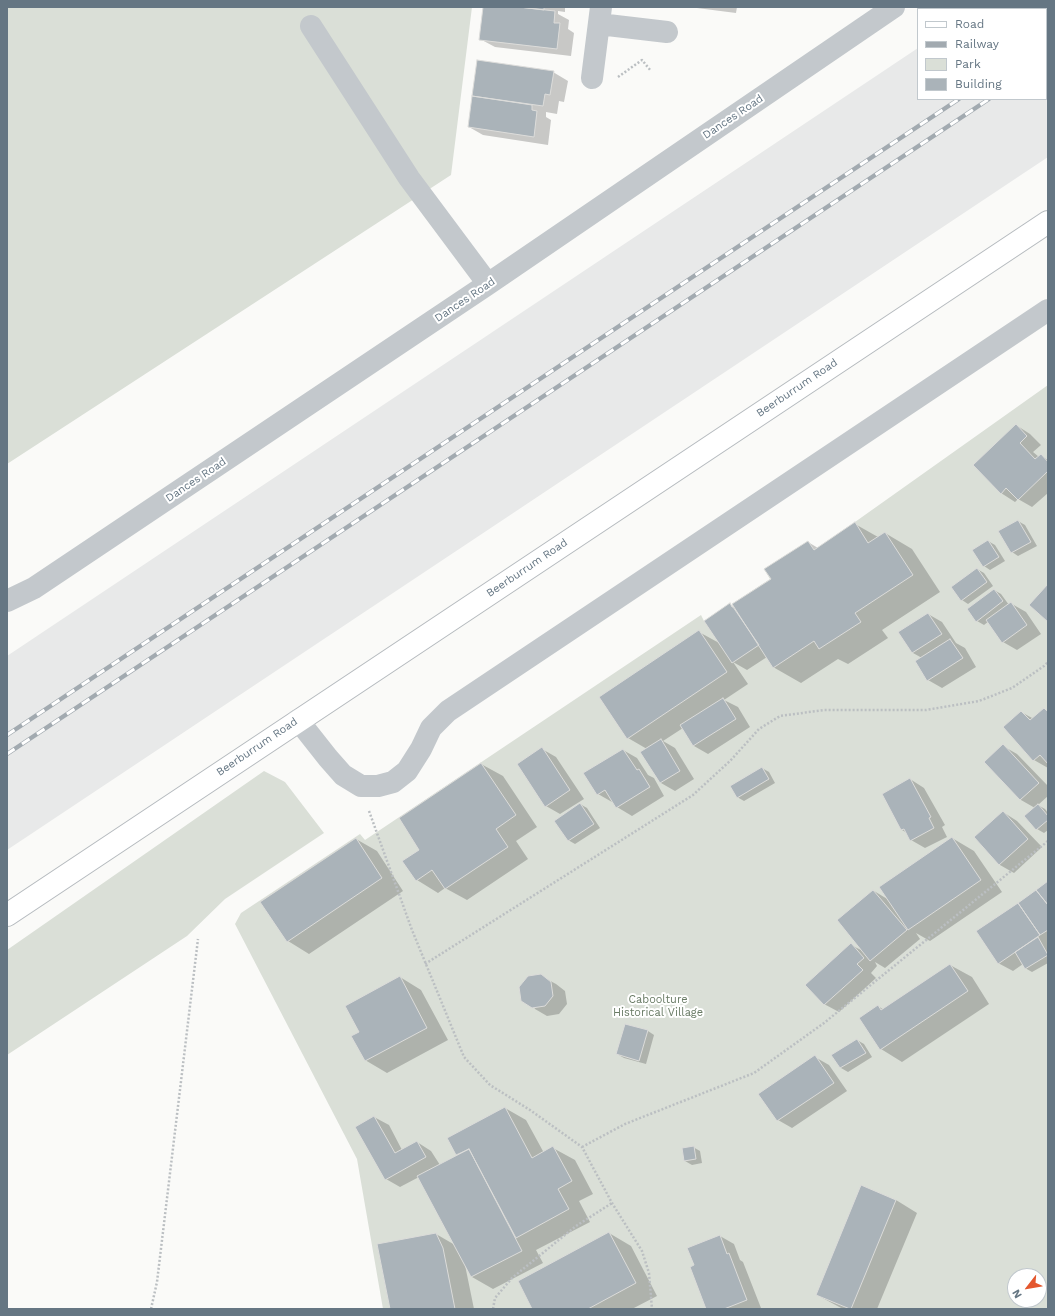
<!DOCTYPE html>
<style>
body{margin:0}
#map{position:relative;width:1055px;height:1316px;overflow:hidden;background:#fafaf8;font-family:"Work Sans",sans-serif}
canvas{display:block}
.frame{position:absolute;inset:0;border:8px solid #657683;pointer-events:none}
.legend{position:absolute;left:917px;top:8px;width:130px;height:92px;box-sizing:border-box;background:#fff;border:1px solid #c1c8cd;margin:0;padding:5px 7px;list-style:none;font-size:12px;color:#657683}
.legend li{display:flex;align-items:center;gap:8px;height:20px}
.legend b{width:20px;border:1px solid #c1c8cd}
.north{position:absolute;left:1007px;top:1268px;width:40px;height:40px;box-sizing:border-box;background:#fff;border:1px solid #c1c8cd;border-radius:50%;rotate:239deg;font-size:11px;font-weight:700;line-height:16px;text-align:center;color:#657683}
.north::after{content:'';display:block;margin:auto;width:14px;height:18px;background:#e4572e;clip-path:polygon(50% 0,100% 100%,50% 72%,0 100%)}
</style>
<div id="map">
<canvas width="1055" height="1316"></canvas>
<div class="frame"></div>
<ul class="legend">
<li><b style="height:5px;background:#fff"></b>Road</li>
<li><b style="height:5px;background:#a2aab0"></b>Railway</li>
<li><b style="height:11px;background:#dadfd7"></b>Park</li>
<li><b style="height:11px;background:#aab3b9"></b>Building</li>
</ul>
<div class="north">N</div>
</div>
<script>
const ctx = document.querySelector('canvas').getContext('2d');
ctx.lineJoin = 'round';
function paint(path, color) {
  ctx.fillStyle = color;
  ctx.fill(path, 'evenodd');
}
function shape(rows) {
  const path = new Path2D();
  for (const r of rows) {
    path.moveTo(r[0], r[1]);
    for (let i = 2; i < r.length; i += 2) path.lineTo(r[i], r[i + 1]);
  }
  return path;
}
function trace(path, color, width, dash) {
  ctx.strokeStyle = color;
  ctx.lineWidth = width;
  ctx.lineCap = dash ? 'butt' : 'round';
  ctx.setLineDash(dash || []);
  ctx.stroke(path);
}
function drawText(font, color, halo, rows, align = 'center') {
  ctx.font = font + ' "Work Sans",sans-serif';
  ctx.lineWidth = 4;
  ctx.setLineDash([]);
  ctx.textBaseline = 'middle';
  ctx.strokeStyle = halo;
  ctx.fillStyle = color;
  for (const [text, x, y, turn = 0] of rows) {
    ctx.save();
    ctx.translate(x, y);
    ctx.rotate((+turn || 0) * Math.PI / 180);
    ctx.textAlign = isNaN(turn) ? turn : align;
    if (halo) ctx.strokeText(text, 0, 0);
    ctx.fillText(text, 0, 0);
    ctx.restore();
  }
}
const built = shape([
 [979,7,1048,7,1048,157,7,850,7,656,918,48,918,99,1046,99,1046,9,976,9]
]);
const green = shape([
 [7,7,472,7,451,175,7,464],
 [1048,385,1048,1309,383,1309,357,1159,235,924,241,913,360,834,365,840,701,615,704,621,730,603,732,607,733,607,732,604,770,579,764,569,808,541,814,550,855,522],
 [1015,1276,1039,1276,1039,1300,1015,1300],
 [264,771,285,782,324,833,225,899,187,936,7,1055,7,950]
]);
const shadow = shape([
 [484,7,565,7,565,12,558,11,558,14,569,20,568,29,574,33,571,56,495,47,480,39],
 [689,7,737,7,736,13],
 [478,61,553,72,568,81,564,102,559,101,557,114,546,112,546,117,551,120,548,145,483,135,469,127],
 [1016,425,1030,434,1041,445,1033,452,1039,457,1041,456,1048,460,1048,493,1032,507,1018,499,1015,502,1001,493],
 [1018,521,1025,525,1037,546,1018,556,1012,552],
 [855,524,878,537,885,533,912,549,940,592,882,630,888,638,848,664,838,659,801,683,773,667,767,657,747,670,733,662,748,684,724,700,738,707,750,727,708,754,694,746,683,728,663,741,675,748,694,779,675,791,661,783,642,752,647,749,628,738,699,632,721,644,730,605,735,608,772,579,808,542,818,548],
 [988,541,995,545,1005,561,990,570,984,566],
 [977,569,984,573,993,586,968,604,962,600],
 [994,590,1001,594,1009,605,1012,604,1026,612,1041,634,1017,650,1003,642,989,621,984,625,977,621],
 [928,614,942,622,956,643,965,648,976,667,942,688,928,680,922,658,913,653,900,632],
 [1044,709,1048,711,1048,768,1034,760,1004,727,1021,712,1034,719],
 [1003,746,1017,754,1048,786,1048,796,1038,805,1045,809,1048,813,1048,830,1044,833,1037,829,1025,816,1035,808,1021,800,986,762],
 [542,749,556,757,584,799,560,814,546,806],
 [623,750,637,758,648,775,654,778,664,796,632,816,617,807,614,802,612,802,598,794],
 [481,764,503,776,537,827,516,841,528,859,467,900,445,888,438,893,417,880,421,850],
 [762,768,769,772,775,783,744,801,737,797],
 [910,779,924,788,945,825,942,827,947,837,925,848,911,840,907,833,902,830,883,794],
 [580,804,587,808,600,828,575,844,568,840],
 [1003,812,1017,821,1042,847,1014,873,1000,865,975,837],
 [952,838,974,851,1002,892,930,941,916,933,920,939,885,968,875,962,877,966,871,973,876,978,839,1012,824,1004,851,945,863,951,874,891,889,900],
 [356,839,377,851,403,891,309,954,288,941],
 [1048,882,1048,963,1032,972,1025,968,1023,964,1013,971,998,963,1019,904],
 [950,965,972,977,989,1004,902,1062,881,1049,878,1006,884,1010],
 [541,976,556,984,565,991,567,1004,559,1014,547,1016,535,1009,534,1007],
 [400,977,421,990,448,1040,387,1073,365,1060,361,1033],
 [648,1031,654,1035,646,1064,624,1058,617,1054],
 [857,1040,864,1044,872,1057,848,1072,841,1068,833,1055],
 [815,1057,829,1065,847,1091,792,1128,778,1120],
 [505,1108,526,1120,544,1153,553,1148,575,1160,593,1194,579,1201,590,1222,536,1250,543,1263,493,1289,472,1277,465,1265,474,1309,391,1309,436,1234,455,1245,419,1177,400,1187,386,1179,374,1117,389,1125,402,1150,417,1142,431,1151,440,1165,458,1156,448,1138],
 [693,1147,700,1151,702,1163,692,1165,685,1161],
 [896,1200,917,1213,877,1309,843,1309,817,1295],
 [609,1233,631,1246,657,1296,632,1309,534,1309],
 [720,1236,734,1244,740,1260,743,1262,761,1308,707,1309,695,1266]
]);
const building = shape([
 [483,7,519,7,555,11,554,23,560,23,557,49,479,40,483,7],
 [519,7,544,7,544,10,519,7],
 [477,60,554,71,550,95,545,94,543,106,472,96,477,60],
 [472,96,532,105,532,110,537,111,534,137,468,127,472,96],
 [1016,424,1027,436,1020,443,1035,459,1041,454,1048,462,1048,471,1018,500,1006,488,1001,494,973,465,1016,424],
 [1018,520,1031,542,1011,553,998,531,1018,520],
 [855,522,868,543,885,532,913,575,855,613,861,622,819,649,814,641,773,668,732,604,771,579,764,569,808,541,814,550,855,522],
 [988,540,999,557,983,567,972,550,988,540],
 [977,568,987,582,961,601,951,587,977,568],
 [1048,584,1048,622,1029,605,1048,584],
 [994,589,1003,601,976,622,967,609,994,589],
 [1011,602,1027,625,1002,643,986,620,1011,602],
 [730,603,732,607,733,607,759,645,732,663,704,621,730,603],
 [928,613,942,634,912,653,898,632,928,613],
 [699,630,727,672,627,739,599,697,699,630],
 [950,639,963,658,927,681,915,661,950,639],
 [723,698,736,719,693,746,680,725,723,698],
 [1044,708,1048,712,1048,764,1040,755,1033,761,1003,727,1021,711,1030,720,1044,708],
 [661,739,680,771,660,783,640,752,661,739],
 [1003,744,1039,783,1020,800,984,762,1003,744],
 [542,747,570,790,545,807,517,764,542,747],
 [623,749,637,770,639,769,650,787,616,808,605,790,597,795,583,773,623,749],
 [481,763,516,815,496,829,508,847,445,889,432,870,416,881,402,861,419,850,399,818,481,763],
 [762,767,769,779,737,798,730,786,762,767],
 [910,778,931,817,929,818,934,828,910,841,904,829,901,830,882,794,910,778],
 [580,803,594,824,568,841,554,821,580,803],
 [1038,804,1048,816,1048,820,1036,830,1024,816,1038,804],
 [1003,811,1028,839,999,865,974,837,1003,811],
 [952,837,981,880,908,930,879,887,952,837],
 [356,838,382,878,287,942,260,902,356,838],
 [1048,881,1048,905,1036,890,1048,881],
 [873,890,907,930,870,961,837,920,873,890],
 [1036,890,1048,905,1048,930,1040,935,1018,903,1036,890],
 [1018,903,1040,935,998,964,976,931,1018,903],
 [1038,937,1048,955,1025,969,1015,952,1038,937],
 [851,943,864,958,857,964,863,970,824,1005,805,985,851,943],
 [950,964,968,991,880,1050,859,1018,878,1005,881,1010,950,964],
 [541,974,551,982,553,996,545,1006,532,1008,521,1001,519,987,528,976,541,974],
 [400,976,427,1028,365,1061,351,1036,359,1032,345,1006,400,976],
 [625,1024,648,1030,639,1061,616,1054,625,1024],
 [857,1039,866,1053,840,1068,831,1055,857,1039],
 [815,1055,834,1083,777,1121,758,1094,815,1055],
 [505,1107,532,1158,553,1146,572,1181,558,1189,569,1209,516,1238,469,1149,456,1155,447,1138,505,1107],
 [374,1116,395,1153,417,1141,426,1157,385,1180,355,1127,374,1116],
 [694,1146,696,1159,684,1161,682,1148,694,1146],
 [469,1149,522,1251,471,1277,417,1176,469,1149],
 [861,1185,896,1200,851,1309,850,1309,816,1295,861,1185],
 [609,1232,636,1283,588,1309,532,1309,518,1281,609,1232],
 [436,1233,443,1248,455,1309,390,1309,377,1244,436,1233],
 [720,1235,727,1254,729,1253,747,1300,724,1309,706,1309,690,1267,694,1265,687,1248,720,1235]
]);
const path = shape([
 [618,77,642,60,651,71],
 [369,811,412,930,464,1057,490,1085,530,1110,582,1147,612,1203,642,1251,649,1273,652,1309],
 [425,964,693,795,731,760,759,729,780,716,824,710,926,710,979,701,1012,688,1044,666,1048,662],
 [582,1147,625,1124,754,1073,824,1023,1048,841],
 [151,1309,157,1282,198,939],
 [493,1309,495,1298,512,1278,576,1226,612,1203]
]);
const minor = shape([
 [599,24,667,32],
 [311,26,409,178,488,284],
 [592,78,601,7],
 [7,601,34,588,488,284,894,7],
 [298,720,328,758,343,775,361,786,378,786,393,782,407,771,421,749,431,728,448,711,1048,310]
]);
const major = shape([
 [7,915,1048,222]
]);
const rail = shape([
 [1046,41,1048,40],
 [1046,61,1048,59],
 [7,735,959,99],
 [7,754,989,99]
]);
const streetNames = [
 ["Dances Road",733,117,-34],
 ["Dances Road",465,300,-34],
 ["Beerburrum Road",797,388,-34],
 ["Dances Road",196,480,-34],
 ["Beerburrum Road",527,568,-34],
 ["Beerburrum Road",257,747,-34]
];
const parkNames = [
 ["Caboolture",658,1000],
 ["Historical Village",658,1013]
];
paint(built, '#e8e9e9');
paint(green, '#dadfd7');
paint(shadow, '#0003');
paint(building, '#aab3b9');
trace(building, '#dcdcda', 1);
trace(major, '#b5babe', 24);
trace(path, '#bbbfc2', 2.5, [2, 2]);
trace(minor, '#c3c8cc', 22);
trace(major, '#fff', 22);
trace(rail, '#a2aab0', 4.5);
trace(rail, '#fff', 3, [9]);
drawText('11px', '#657683', '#fff', streetNames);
drawText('11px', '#687a64', '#fff', parkNames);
</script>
